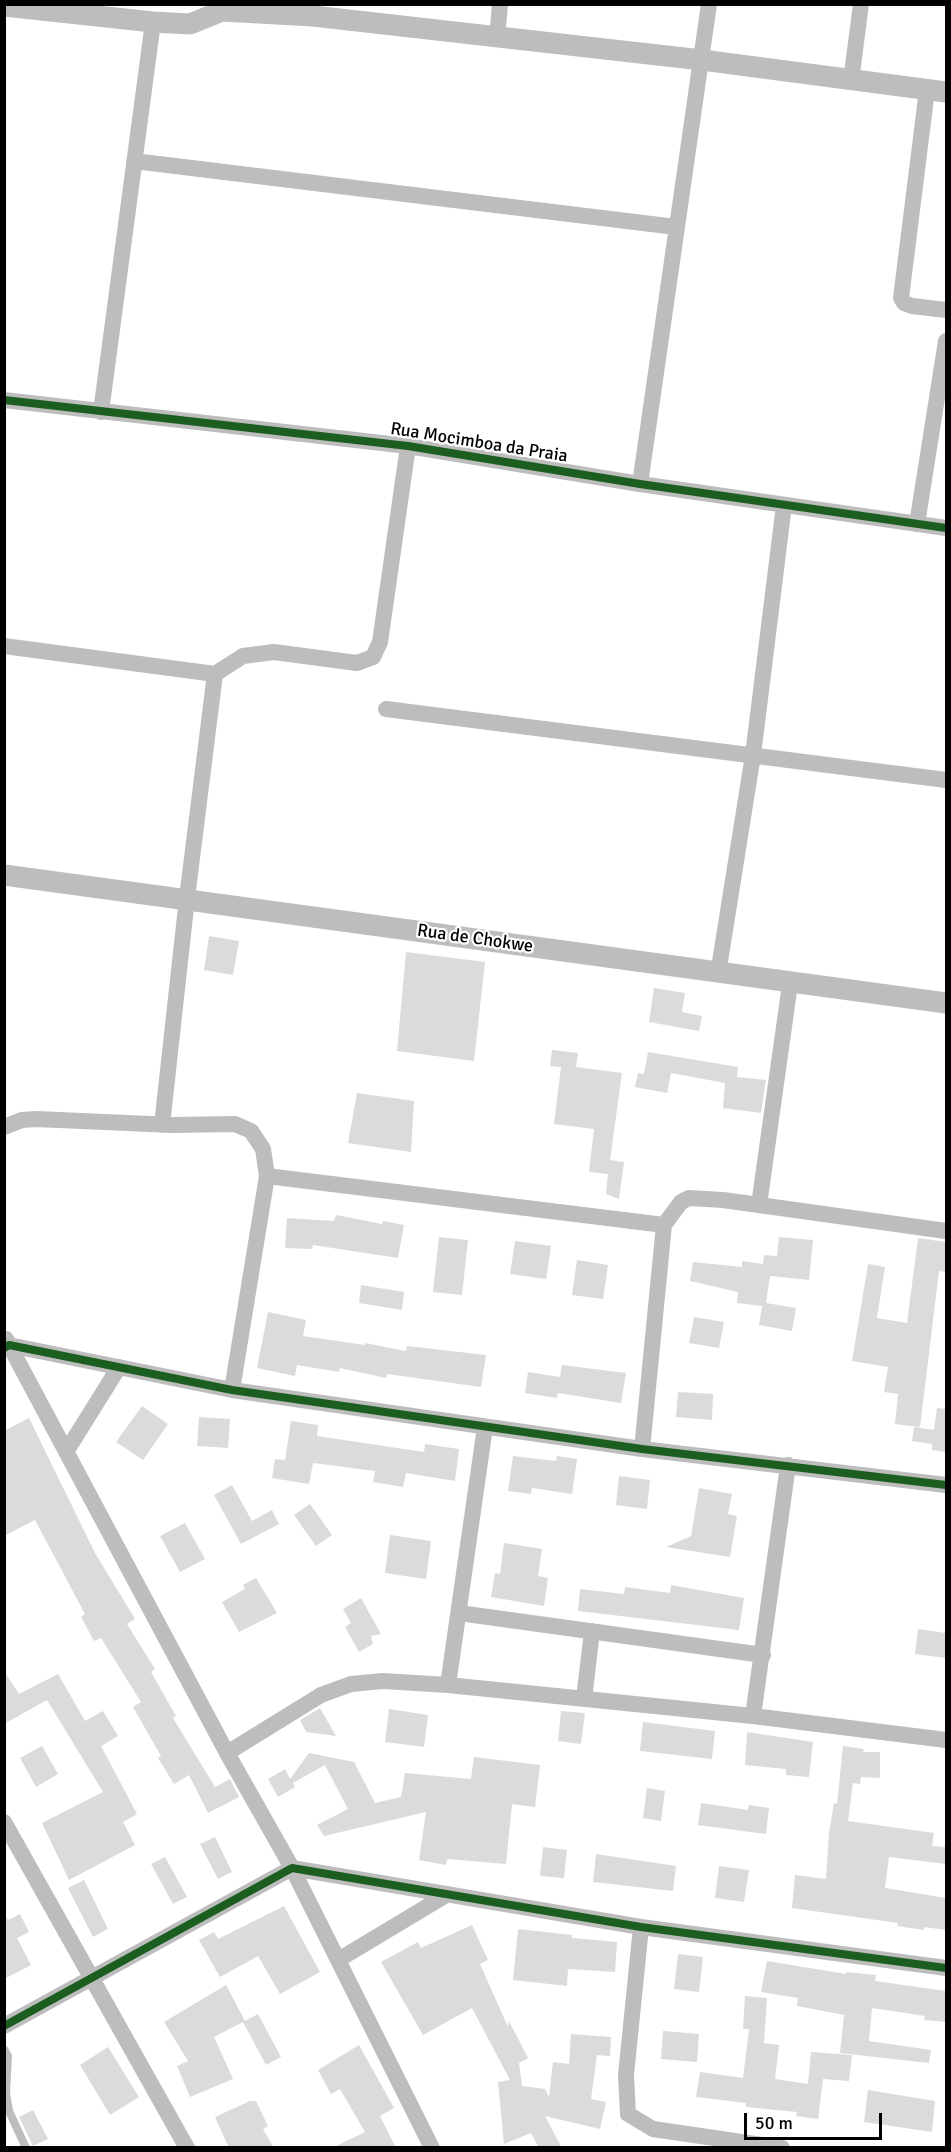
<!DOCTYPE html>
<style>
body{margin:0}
#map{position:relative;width:951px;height:2152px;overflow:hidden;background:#fff;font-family:Signika,sans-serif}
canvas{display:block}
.frame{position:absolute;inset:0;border:6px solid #000;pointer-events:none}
.scale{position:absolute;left:744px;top:2113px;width:138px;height:27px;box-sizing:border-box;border:3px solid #000;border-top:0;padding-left:8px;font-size:18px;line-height:21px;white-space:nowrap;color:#000;-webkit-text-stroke:4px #fff;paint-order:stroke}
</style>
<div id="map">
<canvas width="951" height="2152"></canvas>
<div class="frame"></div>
<div class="scale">50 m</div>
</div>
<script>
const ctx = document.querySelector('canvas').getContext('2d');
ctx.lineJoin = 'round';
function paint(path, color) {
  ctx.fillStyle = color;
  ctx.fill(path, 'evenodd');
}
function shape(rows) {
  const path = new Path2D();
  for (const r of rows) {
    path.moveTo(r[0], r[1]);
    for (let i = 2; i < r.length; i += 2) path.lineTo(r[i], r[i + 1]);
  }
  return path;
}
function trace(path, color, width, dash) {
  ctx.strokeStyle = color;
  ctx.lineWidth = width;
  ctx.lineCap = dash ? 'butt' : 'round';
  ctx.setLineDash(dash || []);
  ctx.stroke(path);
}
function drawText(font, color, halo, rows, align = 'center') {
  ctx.font = font + ' Signika,sans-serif';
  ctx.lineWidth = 4.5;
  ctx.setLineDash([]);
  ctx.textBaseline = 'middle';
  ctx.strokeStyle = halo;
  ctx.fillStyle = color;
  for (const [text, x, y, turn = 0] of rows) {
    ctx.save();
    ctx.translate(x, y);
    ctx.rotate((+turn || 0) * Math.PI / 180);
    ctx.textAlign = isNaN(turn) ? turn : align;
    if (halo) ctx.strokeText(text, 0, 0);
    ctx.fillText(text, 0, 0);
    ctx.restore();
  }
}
const building = shape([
 [209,936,239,941,233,975,204,970],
 [406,952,485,962,474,1061,397,1051],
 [654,988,685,993,682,1012,702,1016,699,1031,649,1022],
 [552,1050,578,1053,576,1067,622,1073,610,1160,624,1162,619,1199,606,1194,608,1174,589,1172,594,1129,554,1124,561,1067,550,1066],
 [648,1052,738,1067,737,1077,766,1080,761,1113,723,1108,725,1083,671,1073,667,1093,635,1087,638,1073,644,1074],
 [357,1093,414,1101,411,1152,348,1143],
 [336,1215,382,1224,383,1221,404,1225,398,1258,313,1245,312,1249,285,1248,287,1218,334,1221],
 [439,1237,468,1240,462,1295,433,1292],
 [779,1237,813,1240,809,1280,770,1276,766,1303,796,1308,792,1331,759,1325,762,1306,737,1303,738,1292,690,1281,693,1262,742,1267,742,1261,763,1264,764,1255,777,1256],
 [918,1238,946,1242,946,1272,939,1271,920,1427,895,1424,898,1394,884,1392,888,1367,852,1361,868,1264,885,1267,877,1318,907,1323],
 [515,1241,551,1246,546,1279,510,1274],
 [577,1260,608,1265,603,1299,572,1295],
 [361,1285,404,1292,402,1310,359,1303],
 [268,1312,306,1320,303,1336,365,1345,365,1343,406,1351,407,1346,486,1355,481,1387,387,1374,386,1378,340,1368,339,1372,297,1365,295,1376,257,1368],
 [694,1317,724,1322,719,1348,689,1343],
 [562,1365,626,1373,621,1403,558,1393,557,1398,525,1393,528,1372,560,1377],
 [678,1392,713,1394,712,1420,676,1417],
 [142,1406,168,1424,143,1460,116,1442],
 [937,1408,946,1409,946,1452,932,1450,932,1444,912,1441,914,1427,934,1430],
 [199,1417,230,1419,228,1448,197,1446],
 [29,1418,95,1553,135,1619,127,1624,155,1669,151,1672,176,1716,173,1718,215,1787,230,1779,239,1797,208,1813,189,1775,174,1784,158,1758,161,1756,133,1707,141,1702,101,1638,94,1641,81,1617,85,1614,35,1520,4,1536,4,1431],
 [291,1421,318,1425,317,1436,424,1452,425,1444,459,1449,455,1481,406,1473,403,1487,373,1482,375,1471,313,1463,309,1484,272,1478,275,1459,285,1460],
 [513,1456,556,1461,557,1456,577,1459,572,1494,532,1488,531,1494,508,1491],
 [619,1476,650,1480,647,1509,616,1505],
 [232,1485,252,1521,272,1510,279,1524,241,1544,214,1495],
 [699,1488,732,1494,728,1514,737,1516,730,1557,666,1547,691,1536],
 [310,1504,332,1535,316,1546,294,1515],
 [185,1523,205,1559,180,1572,160,1536],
 [390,1535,431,1541,426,1579,385,1573],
 [504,1543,542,1549,538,1576,548,1578,544,1606,491,1597,495,1573,500,1574],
 [256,1578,277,1613,239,1632,222,1602,245,1589,243,1585],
 [671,1585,744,1598,739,1630,578,1611,580,1589,624,1594,625,1587,670,1593],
 [361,1598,381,1634,371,1636,373,1644,359,1652,345,1627,351,1623,343,1609],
 [918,1629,946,1633,946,1658,915,1654],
 [4,1671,19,1694,58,1674,85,1721,103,1711,118,1736,101,1746,137,1814,123,1822,135,1845,69,1880,42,1823,103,1792,47,1700,4,1724],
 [320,1708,336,1736,306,1732,300,1720],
 [389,1709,428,1715,424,1747,385,1742],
 [561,1711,585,1713,581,1744,558,1741],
 [643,1722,715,1731,712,1759,640,1751],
 [747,1732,813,1742,809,1777,786,1775,786,1769,745,1765],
 [42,1746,58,1774,36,1787,20,1758],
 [843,1746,864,1749,863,1752,880,1752,880,1778,861,1777,860,1784,853,1783,848,1821,934,1833,932,1846,946,1847,946,1864,889,1857,885,1888,946,1898,946,1930,924,1927,924,1930,897,1926,898,1923,792,1908,795,1875,826,1879,829,1833,834,1803,837,1804],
 [309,1753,354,1762,375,1803,401,1797,405,1773,471,1779,474,1757,540,1765,535,1807,512,1804,506,1864,447,1859,446,1865,419,1860,426,1812,324,1836,317,1825,348,1809,325,1765,293,1783,295,1787,278,1797,268,1779,285,1769,290,1779],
 [647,1788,665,1791,661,1821,643,1818],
 [701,1803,748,1810,749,1805,769,1808,766,1834,698,1825],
 [215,1837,232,1872,218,1879,200,1844],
 [543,1847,567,1850,564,1878,540,1876],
 [596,1854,676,1866,673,1891,593,1882],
 [165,1857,187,1897,173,1904,151,1864],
 [719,1866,749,1870,744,1902,715,1898],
 [84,1880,108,1929,93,1937,68,1888],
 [284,1906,320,1972,280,1994,258,1956,220,1977,199,1940,214,1932,218,1939],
 [4,1914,8,1920,20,1914,29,1932,17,1938,31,1965,4,1979],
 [472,1925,488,1960,480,1964,508,2027,509,2021,528,2058,519,2063,522,2086,545,2089,549,2097,553,2062,569,2064,571,2034,611,2037,610,2056,597,2055,591,2099,606,2102,600,2129,545,2116,562,2148,539,2148,531,2133,504,2144,498,2082,510,2080,472,2008,423,2035,381,1962,418,1942,421,1948],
 [518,1929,572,1935,572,1938,617,1942,615,1972,568,1969,567,1986,513,1980],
 [678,1954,703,1957,699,1992,674,1989],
 [767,1961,846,1974,846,1972,876,1975,875,1981,946,1991,946,2022,924,2020,925,2016,872,2008,869,2041,931,2050,929,2063,840,2053,844,2015,797,2006,798,1998,761,1992],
 [226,1985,245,2021,214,2037,233,2079,190,2097,177,2066,188,2061,164,2022],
 [745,1996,767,1998,764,2043,779,2045,775,2079,808,2084,811,2052,852,2055,849,2081,823,2079,818,2119,796,2116,797,2112,746,2107,746,2103,696,2097,700,2072,743,2078,749,2029,743,2029],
 [258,2014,281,2057,266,2065,243,2022],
 [663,2031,699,2034,697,2062,661,2059],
 [359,2045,394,2108,380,2116,396,2148,332,2148,365,2132,340,2089,331,2094,318,2070],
 [108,2047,139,2097,110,2115,80,2065],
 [868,2090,935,2101,932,2132,864,2122],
 [250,2101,256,2101,268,2126,263,2129,274,2148,229,2148,215,2117],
 [33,2110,48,2139,33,2146,19,2117]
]);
const service = shape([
 [4,2049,8,2056,6,2093,9,2111,26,2148]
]);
const minor = shape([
 [497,39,500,4],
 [851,81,861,4],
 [927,90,901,298,904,303,912,306,946,310],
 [134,161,676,227],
 [4,400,408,446,640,484,946,528],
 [101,412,153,22],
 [640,484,709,4],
 [917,524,946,341],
 [4,646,215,674,243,656,274,652,357,663,373,657,380,642,408,446],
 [386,709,946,780],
 [718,974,753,755,784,505],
 [162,1125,187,898,215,674],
 [4,1127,22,1120,36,1119,173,1125,235,1124,251,1131,263,1149,267,1176,232,1390],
 [267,1176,664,1225],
 [759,1205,790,984],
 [6,1339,227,1753,292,1868,432,2148],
 [4,1348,9,1345,232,1390,642,1449,946,1485],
 [642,1449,664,1225,681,1202,689,1198,723,1200,946,1231],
 [66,1452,119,1367],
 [459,1613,763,1655],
 [448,1685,485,1427],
 [584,1699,592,1631],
 [753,1716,788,1465],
 [227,1753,321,1695,351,1684,383,1681,448,1685,753,1716,946,1740],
 [4,1822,187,2148],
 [641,1927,626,2075,628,2114,653,2129,782,2148],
 [338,1960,448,1894],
 [4,2026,292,1868,641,1927,946,1968]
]);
const tertiary = shape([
 [4,6,153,22,190,24,222,11,313,16,702,60,946,92],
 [4,875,946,1003]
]);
const cycleway = shape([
 [4,400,408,446,640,484,946,528],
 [4,1348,9,1345,232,1390,642,1449,946,1485],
 [4,2026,292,1868,641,1927,946,1968]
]);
const streetNames = [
 ["Rua Mocimboa da Praia",479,443,9],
 ["Rua de Chokwe",475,939,8]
];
paint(building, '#dbdbdb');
trace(service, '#bdbdbd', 8);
trace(minor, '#bdbdbd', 16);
trace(tertiary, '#bdbdbd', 21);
trace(cycleway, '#1b5e20', 8);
drawText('18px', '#000', '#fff', streetNames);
</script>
